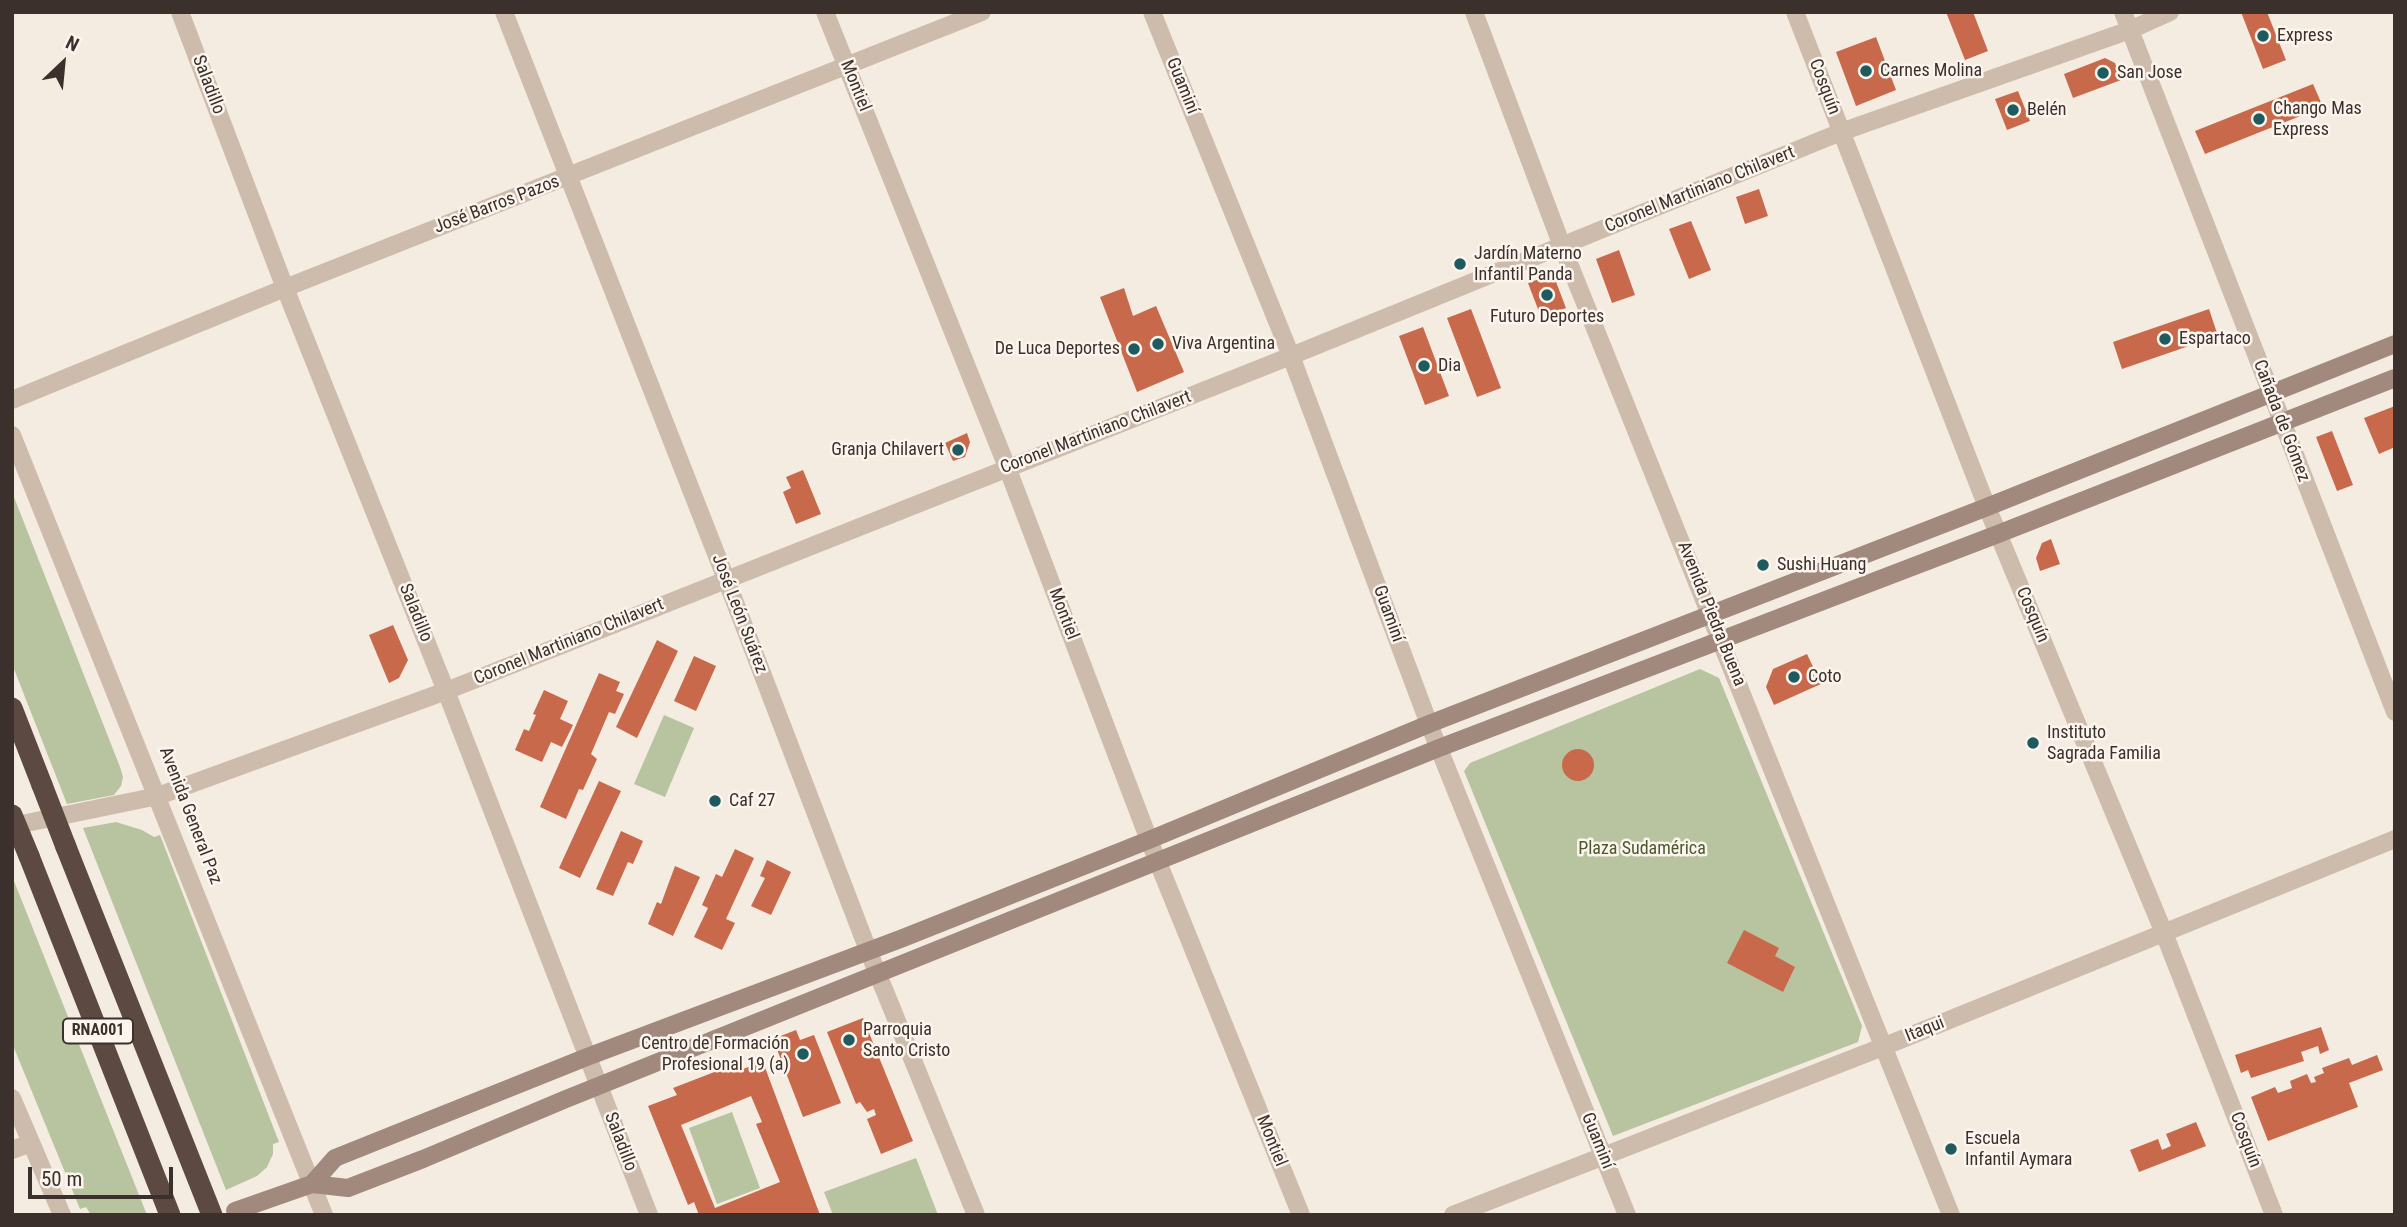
<!DOCTYPE html>
<meta charset="utf-8">
<style>
body{margin:0}
#map{position:relative;width:2407px;height:1227px;overflow:hidden;background:#f4ebe1;font-family:"Roboto Condensed",sans-serif}
canvas{display:block}
.frame{position:absolute;inset:0;border:14px solid #3b302b;pointer-events:none}
.north{position:absolute;left:28px;top:28px;width:70px;height:70px;-webkit-text-stroke:5px #fbf5ee;paint-order:stroke;rotate:26deg;font-size:19px;font-weight:700;line-height:28px;text-align:center;color:#3b302b}
.north::after{content:'';display:block;margin:auto;width:24px;height:32px;background:#3b302b;clip-path:polygon(50% 0,100% 100%,50% 72%,0 100%)}
.scale{position:absolute;left:28px;top:1167px;width:145px;height:32px;box-sizing:border-box;border:4px solid #3b302b;border-top:0;padding-left:9px;font-size:21px;line-height:24px;white-space:nowrap;color:#3b302b;-webkit-text-stroke:5px #fbf5ee;paint-order:stroke}
</style>
<div id="map">
<canvas width="2407" height="1227"></canvas>
<div class="frame"></div>
<div class="north">N</div>
<div class="scale">50 m</div>
</div>
<script>
const ctx = document.querySelector('canvas').getContext('2d');
ctx.lineJoin = 'round';
function paint(path, color) {
  ctx.fillStyle = color;
  ctx.fill(path, 'evenodd');
}
function shape(rows) {
  const path = new Path2D();
  for (const r of rows) {
    if (r.length === 3) {
      path.moveTo(r[0] + r[2], r[1]);
      path.arc(r[0], r[1], r[2], 0, 2 * Math.PI);
      continue;
    }
    path.moveTo(r[0], r[1]);
    for (let i = 2; i < r.length; i += 2) path.lineTo(r[i], r[i + 1]);
  }
  return path;
}
function trace(path, color, width, dash) {
  ctx.strokeStyle = color;
  ctx.lineWidth = width;
  ctx.lineCap = dash ? 'butt' : 'round';
  ctx.setLineDash(dash || []);
  ctx.stroke(path);
}
function drawText(font, color, halo, rows, align = 'center') {
  ctx.font = font + ' "Roboto Condensed",sans-serif';
  ctx.lineWidth = 5;
  ctx.setLineDash([]);
  ctx.textBaseline = 'middle';
  ctx.strokeStyle = halo;
  ctx.fillStyle = color;
  for (const [text, x, y, turn = 0] of rows) {
    ctx.save();
    ctx.translate(x, y);
    ctx.rotate((+turn || 0) * Math.PI / 180);
    ctx.textAlign = isNaN(turn) ? turn : align;
    if (halo) ctx.strokeText(text, 0, 0);
    ctx.fillText(text, 0, 0);
    ctx.restore();
  }
}
const green = shape([
 [12,492,120,767,123,777,121,786,114,795,67,804,12,664],
 [1700,669,1719,678,1862,1026,1858,1042,1613,1136,1464,771,1470,763],
 [664,715,694,728,665,797,634,784],
 [116,822,142,830,154,837,160,835,279,1142,273,1144,273,1154,267,1167,257,1176,226,1190,83,828],
 [12,876,147,1215,91,1215,86,1207,80,1209,12,1043],
 [732,1112,760,1188,717,1204,689,1128],
 [916,1158,938,1215,833,1215,824,1192]
]);
const building = shape([
 [1946,12,1973,12,1988,51,1965,60],
 [2241,12,2267,12,2286,60,2263,69],
 [1876,37,1896,90,1856,106,1836,52],
 [2105,58,2115,63,2121,80,2073,98,2064,74],
 [2313,84,2323,107,2205,154,2195,131],
 [2018,91,2030,121,2007,130,1995,99],
 [1759,189,1768,216,1745,224,1736,197],
 [1691,221,1711,270,1689,279,1669,229],
 [1619,250,1635,295,1612,303,1596,259],
 [1553,274,1566,308,1541,317,1528,283],
 [1124,288,1133,316,1156,306,1184,372,1137,392,1100,297],
 [1471,309,1501,388,1477,397,1447,318],
 [2209,309,2218,336,2122,369,2113,342],
 [1423,327,1449,396,1425,405,1399,336],
 [2395,406,2395,447,2379,454,2364,418],
 [2332,431,2353,485,2337,491,2316,437],
 [967,433,970,442,965,457,953,461,945,443],
 [803,470,821,514,796,524,783,492,791,488,786,477],
 [2051,539,2060,564,2040,571,2036,558,2042,543],
 [393,625,408,660,399,678,389,683,369,635],
 [657,640,678,651,637,738,616,727],
 [1807,654,1821,684,1774,705,1766,687,1773,669],
 [694,656,716,666,696,711,674,701],
 [599,673,620,682,616,691,624,694,615,714,609,712,591,754,597,759,583,790,579,789,566,819,540,807],
 [544,690,568,701,560,719,573,725,562,747,551,742,542,762,515,750,524,729,529,731,536,715,533,714],
 [1578,765,16],
 [599,781,621,791,580,878,559,868],
 [621,831,643,841,633,864,628,862,613,896,596,889],
 [735,849,754,858,726,919,735,923,722,950,694,937,708,908,702,905,716,874,722,877],
 [767,860,791,872,771,915,751,906,765,878,760,876],
 [675,866,700,877,673,936,648,924,657,902,661,904],
 [1744,930,1779,948,1775,956,1795,967,1783,992,1727,963],
 [863,1018,913,1141,881,1154,867,1119,876,1115,874,1109,867,1112,860,1102,856,1104,827,1032],
 [2321,1027,2329,1050,2320,1054,2318,1046,2301,1052,2304,1061,2251,1078,2248,1070,2241,1073,2235,1055],
 [796,1030,800,1040,814,1035,841,1103,803,1117,773,1039],
 [2377,1055,2383,1070,2349,1083,2358,1107,2268,1141,2251,1097,2275,1087,2278,1093,2292,1088,2290,1081,2307,1074,2311,1083,2316,1082,2314,1077,2324,1073,2322,1068,2349,1058,2352,1065],
 [763,1062,820,1215,699,1215,694,1202,688,1205,648,1106,677,1095,673,1088,730,1066,734,1072],
 [751,1096,762,1122,756,1124,780,1182,715,1208,681,1125],
 [2196,1122,2206,1146,2139,1172,2130,1150,2158,1139,2162,1150,2171,1146,2166,1134]
]);
const minor = shape([
 [180,12,285,288,446,691,649,1215],
 [504,12,726,579,868,950,976,1215],
 [825,12,1007,467,1149,840,1301,1215],
 [1152,12,1291,356,1429,724,1627,1215],
 [1474,12,1562,246,1951,1215],
 [1795,12,1987,507,2164,933,2274,1215],
 [12,400,285,288,982,12],
 [12,1150,31,1143],
 [1453,1215,1885,1046,2395,839]
]);
const tertiary = shape([
 [2123,12,2395,712],
 [12,435,324,1215],
 [12,826,158,796,446,691,1291,356,1841,132,2130,30,2170,12],
 [12,1098,62,1215]
]);
const secondary = shape([
 [312,1184,335,1158,587,1057,903,938,1149,840,1429,724,1987,507,2395,344],
 [235,1211,312,1184,348,1188,423,1159,566,1099,1439,748,1998,534,2395,378]
]);
const motorway = shape([
 [12,708,42,785],
 [66,847,212,1215],
 [29,856,170,1215]
]);
const motorwayBridge = shape([
 [42,785,66,847],
 [12,815,29,856]
]);
const markers = [
 [2263,36,7,"#1f5a5e"],
 [1866,71,7,"#1f5a5e"],
 [2103,73,7,"#1f5a5e"],
 [2013,110,7,"#1f5a5e"],
 [2259,119,7,"#1f5a5e"],
 [1460,264,7,"#1f5a5e"],
 [1547,295,7,"#1f5a5e"],
 [2165,339,7,"#1f5a5e"],
 [1158,344,7,"#1f5a5e"],
 [1134,349,7,"#1f5a5e"],
 [1424,366,7,"#1f5a5e"],
 [958,450,7,"#1f5a5e"],
 [1763,565,7,"#1f5a5e"],
 [1794,677,7,"#1f5a5e"],
 [2033,743,7,"#1f5a5e"],
 [715,801,7,"#1f5a5e"],
 [849,1040,7,"#1f5a5e"],
 [803,1054,7,"#1f5a5e"],
 [1951,1149,7,"#1f5a5e"]
];
const shields = [
 [98,1031,70]
];
const shieldNames = [
 ["RNA001",98,1031]
];
const poiNames = [
 ["Express",2277,36],
 ["Carnes Molina",1880,71],
 ["San Jose",2117,73],
 ["Chango Mas",2273,109],
 ["Express",2273,130],
 ["Belén",2027,110],
 ["Jardín Materno",1474,254],
 ["Infantil Panda",1474,275],
 ["Futuro Deportes",1547,317,"center"],
 ["Espartaco",2179,339],
 ["Viva Argentina",1172,344],
 ["De Luca Deportes",1120,349,"right"],
 ["Dia",1438,366],
 ["Granja Chilavert",944,450,"right"],
 ["Sushi Huang",1777,565],
 ["Coto",1808,677],
 ["Instituto",2047,733],
 ["Sagrada Familia",2047,754],
 ["Caf 27",729,801],
 ["Parroquia",863,1030],
 ["Santo Cristo",863,1051],
 ["Centro de Formación",789,1044,"right"],
 ["Profesional 19 (a)",789,1065,"right"],
 ["Escuela",1965,1139],
 ["Infantil Aymara",1965,1160]
];
const streetNames = [
 ["Saladillo",208,85,69],
 ["Montiel",855,86,68],
 ["Guaminí",1182,86,68],
 ["Cosquín",1824,87,69],
 ["Coronel Martiniano Chilavert",1700,190,-22],
 ["José Barros Pazos",497,205,-21],
 ["Cañada de Gómez",2281,421,69],
 ["Coronel Martiniano Chilavert",1096,433,-21],
 ["Saladillo",415,613,68],
 ["José León Suárez",739,614,69],
 ["Montiel",1063,614,69],
 ["Guaminí",1388,614,70],
 ["Avenida Piedra Buena",1711,614,68],
 ["Cosquín",2032,615,67],
 ["Coronel Martiniano Chilavert",569,642,-22],
 ["Avenida General Paz",190,816,69],
 ["Itaqui",1925,1030,-22],
 ["Cosquín",2245,1140,69],
 ["Montiel",1271,1141,68],
 ["Guaminí",1597,1141,68],
 ["Saladillo",620,1142,69]
];
const parkNames = [
 ["Plaza Sudamérica",1642,849]
];
paint(green, '#b8c4a0');
paint(building, '#c8694b');
trace(minor, '#cdbbac', 18);
trace(tertiary, '#cdbbac', 18);
trace(secondary, '#a18a7d', 18);
trace(motorway, '#5c4a42', 21);
trace(motorwayBridge, '#5c4a42', 21);
for (const [x, y, r, color] of markers) {
  const dot = new Path2D();
  dot.arc(x, y, r, 0, 2 * Math.PI);
  ctx.fillStyle = color;
  ctx.fill(dot);
  trace(dot, '#fbf5ee', 2.5);
}
for (const [x, y, w] of shields) {
  const box = new Path2D();
  box.roundRect(x - w / 2, y - 12.5, w, 25, 5);
  ctx.fillStyle = '#fbf5ee';
  ctx.fill(box);
  trace(box, '#3b302b', 2);
}
drawText('bold 16px', '#3b302b', null, shieldNames);
drawText('18px', '#3b302b', '#fbf5ee', poiNames, 'left');
drawText('18px', '#3b302b', '#fbf5ee', streetNames);
drawText('18px', '#4a5a2e', '#fbf5ee', parkNames);
</script>
